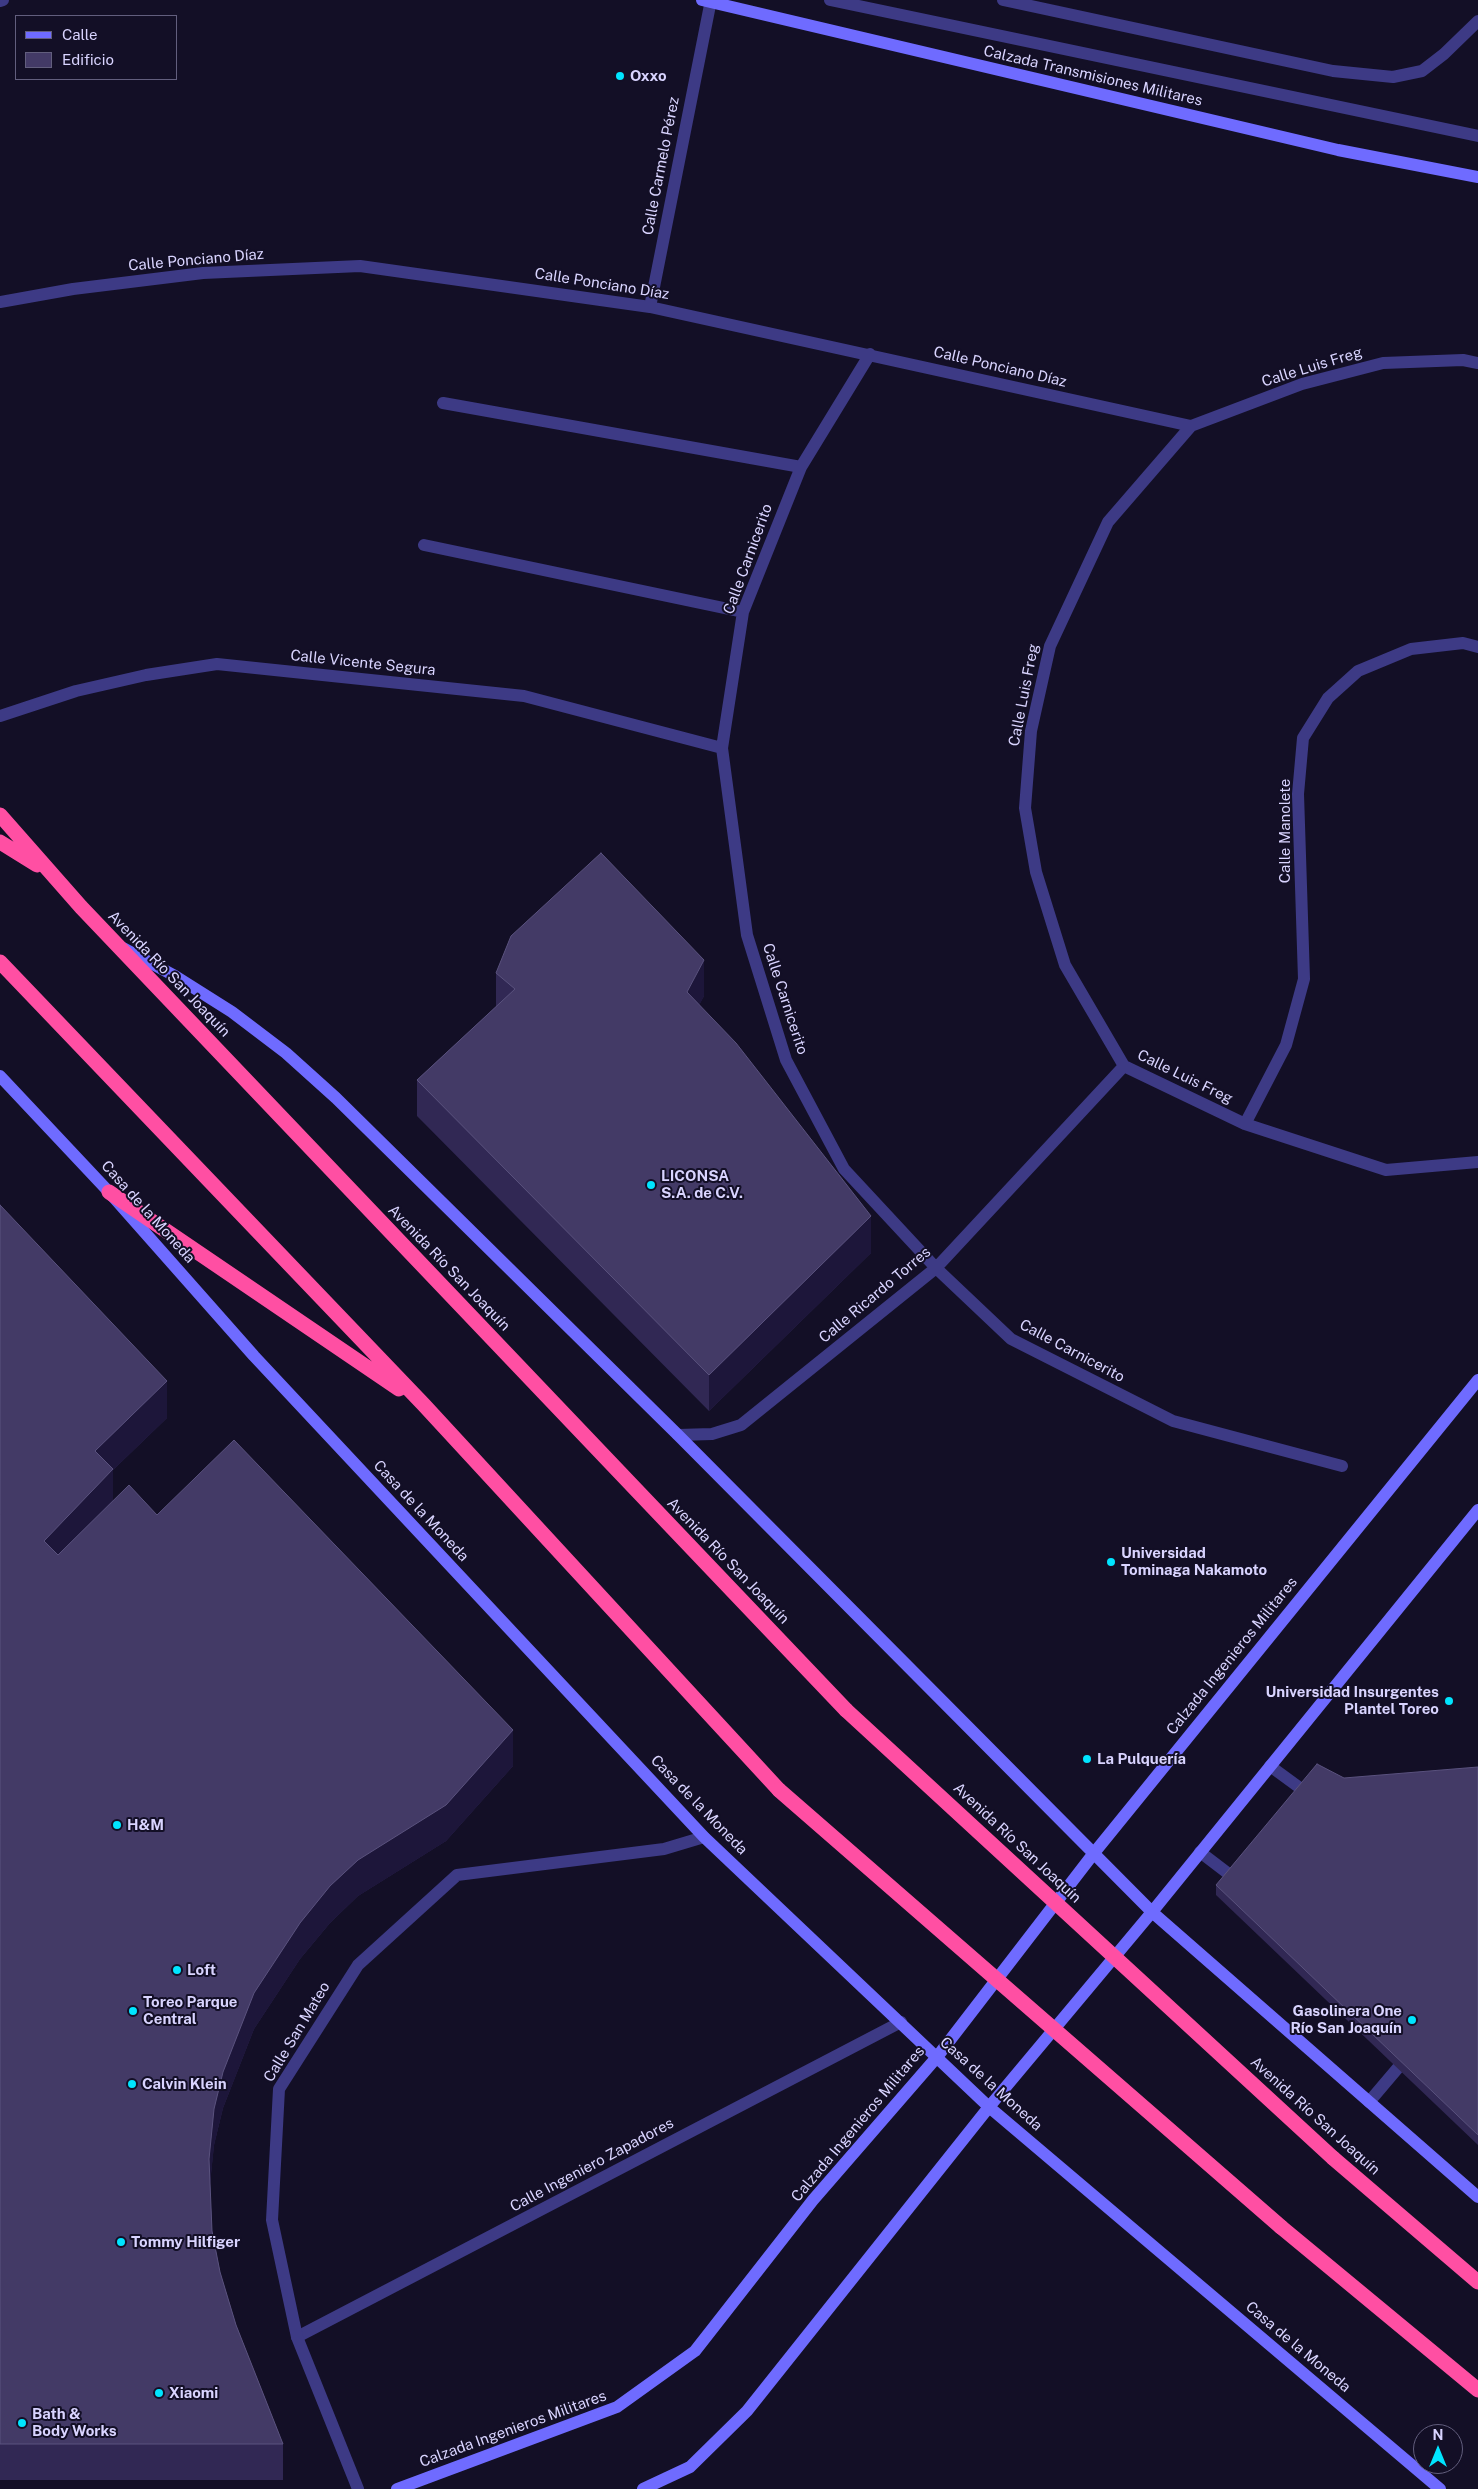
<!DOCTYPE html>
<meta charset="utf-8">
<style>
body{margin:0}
#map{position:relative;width:1478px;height:2489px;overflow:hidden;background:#130f26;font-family:"Public Sans",sans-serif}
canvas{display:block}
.legend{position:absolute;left:15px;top:15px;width:162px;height:65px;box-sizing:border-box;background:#130f26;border:1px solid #625e7d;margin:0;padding:6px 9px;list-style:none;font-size:15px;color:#d9d4ff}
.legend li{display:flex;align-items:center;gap:10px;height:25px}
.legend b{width:25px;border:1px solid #625e7d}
.north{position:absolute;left:1413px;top:2424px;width:50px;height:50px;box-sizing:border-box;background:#130f26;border:1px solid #625e7d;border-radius:50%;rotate:0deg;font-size:14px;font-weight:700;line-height:20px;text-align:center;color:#d9d4ff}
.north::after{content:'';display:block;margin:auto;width:18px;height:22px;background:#00e5ff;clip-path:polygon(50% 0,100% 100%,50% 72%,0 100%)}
</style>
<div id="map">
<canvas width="1478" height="2489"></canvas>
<ul class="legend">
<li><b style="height:6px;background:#6f6bff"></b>Calle</li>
<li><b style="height:14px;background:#433a66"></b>Edificio</li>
</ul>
<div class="north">N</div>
</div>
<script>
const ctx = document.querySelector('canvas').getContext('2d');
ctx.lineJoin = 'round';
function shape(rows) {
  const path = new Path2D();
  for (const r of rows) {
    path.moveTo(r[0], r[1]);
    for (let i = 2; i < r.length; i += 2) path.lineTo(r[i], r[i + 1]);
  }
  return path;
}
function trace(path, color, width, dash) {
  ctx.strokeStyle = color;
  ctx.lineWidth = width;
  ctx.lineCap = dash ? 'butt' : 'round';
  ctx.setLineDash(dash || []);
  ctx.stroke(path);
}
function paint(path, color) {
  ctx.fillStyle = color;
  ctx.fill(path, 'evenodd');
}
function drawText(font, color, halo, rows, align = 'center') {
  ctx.font = font + ' "Public Sans",sans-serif';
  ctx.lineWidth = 4;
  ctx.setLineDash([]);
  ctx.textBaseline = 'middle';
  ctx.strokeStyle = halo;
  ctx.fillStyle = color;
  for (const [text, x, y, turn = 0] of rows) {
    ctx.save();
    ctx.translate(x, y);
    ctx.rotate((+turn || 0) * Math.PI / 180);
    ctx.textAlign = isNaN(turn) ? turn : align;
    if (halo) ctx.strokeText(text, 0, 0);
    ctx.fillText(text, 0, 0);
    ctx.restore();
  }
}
const service = shape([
 [830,0,1478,136],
 [1003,0,1333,71,1393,77,1422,71,1444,54,1478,21],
 [1270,1766,1311,1796],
 [1200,1852,1238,1881],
 [1369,2102,1408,2056],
 [297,2337,901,2022]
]);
const minor = shape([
 [0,1,3,0],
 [0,302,73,289,203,273,360,266,650,307,1191,426],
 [650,307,711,0],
 [870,354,801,467,743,612,722,748,747,935,786,1060,844,1169,936,1268,1011,1339,1173,1421,1342,1466],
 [1478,363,1463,360,1383,363,1302,384,1191,426,1108,522,1050,646,1031,731,1025,808,1036,872,1065,965,1124,1066,1245,1124,1386,1170,1478,1162],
 [443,403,801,467],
 [424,545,743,612],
 [0,716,76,691,146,675,217,664,524,696,722,748],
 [1245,1124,1286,1045,1304,979,1298,794,1303,738,1328,698,1358,671,1411,649,1463,643,1478,647],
 [678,1435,712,1434,741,1425,936,1268,1124,1066],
 [358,2489,297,2337,272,2220,279,2089,358,1965,457,1875,664,1849,704,1837]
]);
const secondary = shape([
 [702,0,1338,150,1478,177],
 [123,948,175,976,232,1012,286,1053,336,1098,678,1435,1152,1912,1478,2197],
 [0,1076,109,1192,254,1356,704,1837,989,2107,1440,2489],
 [397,2489,617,2407,695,2351,813,2200,937,2057,1094,1853,1478,1380],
 [643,2489,690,2467,747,2411,989,2107,1152,1912,1478,1510]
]);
const motorway = shape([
 [0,815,81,907,846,1710],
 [0,842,37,865],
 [0,962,424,1405,779,1790],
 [109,1192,399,1389],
 [1333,2158,1478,2282],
 [1281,2227,1478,2390]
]);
const motorwayBridge = shape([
 [846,1710,1333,2158],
 [779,1790,1281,2227]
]);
const wall = shape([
 [496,973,704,996,699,1005,871,1253,709,1411,417,1116,417,1080,496,1007],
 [0,1205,167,1418,113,1470,113,1501,157,1515,513,1766,446,1841,358,1896,330,1923,300,1959,254,2029,223,2108,214,2145,210,2183,212,2231,220,2272,236,2325,283,2444,283,2480,0,2480],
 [1478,1767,1478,2145,1216,1895,1216,1885]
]);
const shadedWall = shape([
 [704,960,704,996,687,1028,687,992],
 [871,1216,871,1253,709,1411,709,1375],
 [167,1381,167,1418,113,1470,113,1505,44,1577,44,1541,95,1451],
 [513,1730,513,1766,446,1841,358,1896,330,1923,300,1959,254,2029,223,2108,214,2145,209,2195,209,2159,214,2109,223,2072,254,1993,300,1923,330,1886,358,1860]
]);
const building = shape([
 [601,853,704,960,687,992,736,1043,871,1216,709,1375,417,1080,515,989,496,973,511,936,601,853],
 [0,1205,167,1381,95,1451,113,1469,44,1541,58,1555,129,1485,157,1515,234,1440,513,1730,446,1805,358,1860,330,1886,300,1923,254,1993,223,2072,214,2109,209,2159,212,2231,220,2272,236,2325,283,2444,0,2444,0,1205],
 [1317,1764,1344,1778,1478,1767,1478,2135,1216,1885,1317,1764]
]);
const markers = [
 [620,76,5,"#00e5ff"],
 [651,1185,5,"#00e5ff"],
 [1111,1562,5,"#00e5ff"],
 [1449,1701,5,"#00e5ff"],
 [1087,1759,5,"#00e5ff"],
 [117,1825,5,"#00e5ff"],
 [177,1970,5,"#00e5ff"],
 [133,2011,5,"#00e5ff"],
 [1412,2020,5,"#00e5ff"],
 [132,2084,5,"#00e5ff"],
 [121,2242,5,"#00e5ff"],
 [159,2393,5,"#00e5ff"],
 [22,2423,5,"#00e5ff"]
];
const poiNames = [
 ["Oxxo",630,76],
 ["LICONSA",661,1176],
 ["S.A. de C.V.",661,1193],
 ["Universidad",1121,1553],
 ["Tominaga Nakamoto",1121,1570],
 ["Universidad Insurgentes",1439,1692,"right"],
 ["Plantel Toreo",1439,1709,"right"],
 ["La Pulquería",1097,1759],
 ["H&M",127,1825],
 ["Loft",187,1970],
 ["Toreo Parque",143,2002],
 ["Central",143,2019],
 ["Gasolinera One",1402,2011,"right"],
 ["Río San Joaquín",1402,2028,"right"],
 ["Calvin Klein",142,2084],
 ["Tommy Hilfiger",131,2242],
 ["Xiaomi",169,2393],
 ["Bath &",32,2414],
 ["Body Works",32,2431]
];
const streetNames = [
 ["Calzada Transmisiones Militares",1093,76,13],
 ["Calle Carmelo Pérez",661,166,-79],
 ["Calle Ponciano Díaz",196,260,-5],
 ["Calle Ponciano Díaz",602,284,9],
 ["Calle Ponciano Díaz",1000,367,13],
 ["Calle Luis Freg",1312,367,-17],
 ["Calle Carnicerito",748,559,-70],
 ["Calle Vicente Segura",363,663,6],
 ["Calle Luis Freg",1024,695,-79],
 ["Calle Manolete",1285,831,-90],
 ["Avenida Río San Joaquín",169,974,46],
 ["Calle Carnicerito",785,999,72],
 ["Calle Luis Freg",1185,1077,26],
 ["Casa de la Moneda",148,1212,48],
 ["Avenida Río San Joaquín",449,1268,46],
 ["Calle Ricardo Torres",875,1295,-40],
 ["Calle Carnicerito",1072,1351,28],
 ["Casa de la Moneda",421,1511,47],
 ["Avenida Río San Joaquín",728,1561,46],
 ["Calzada Ingenieros Militares",1232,1656,-51],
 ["Casa de la Moneda",699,1805,46],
 ["Avenida Río San Joaquín",1017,1843,43],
 ["Calle San Mateo",297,2032,-59],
 ["Casa de la Moneda",991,2084,42],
 ["Avenida Río San Joaquín",1315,2116,42],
 ["Calzada Ingenieros Militares",858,2124,-50],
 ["Calle Ingeniero Zapadores",592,2165,-28],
 ["Casa de la Moneda",1298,2347,40],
 ["Calzada Ingenieros Militares",513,2429,-20]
];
trace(service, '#3d3a85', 12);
trace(minor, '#3d3a85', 12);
trace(secondary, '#6f6bff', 12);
trace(motorway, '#ff4fa3', 15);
trace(motorwayBridge, '#ff4fa3', 15);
paint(wall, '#312854');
paint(shadedWall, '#1d163a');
paint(building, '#433a66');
trace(building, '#5a527e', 1);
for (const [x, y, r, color] of markers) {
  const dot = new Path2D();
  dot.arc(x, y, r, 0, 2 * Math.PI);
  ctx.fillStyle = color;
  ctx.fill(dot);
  trace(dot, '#130f26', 2);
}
drawText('bold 15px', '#d9d4ff', '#130f26', poiNames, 'left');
drawText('15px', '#d9d4ff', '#130f26', streetNames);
</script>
